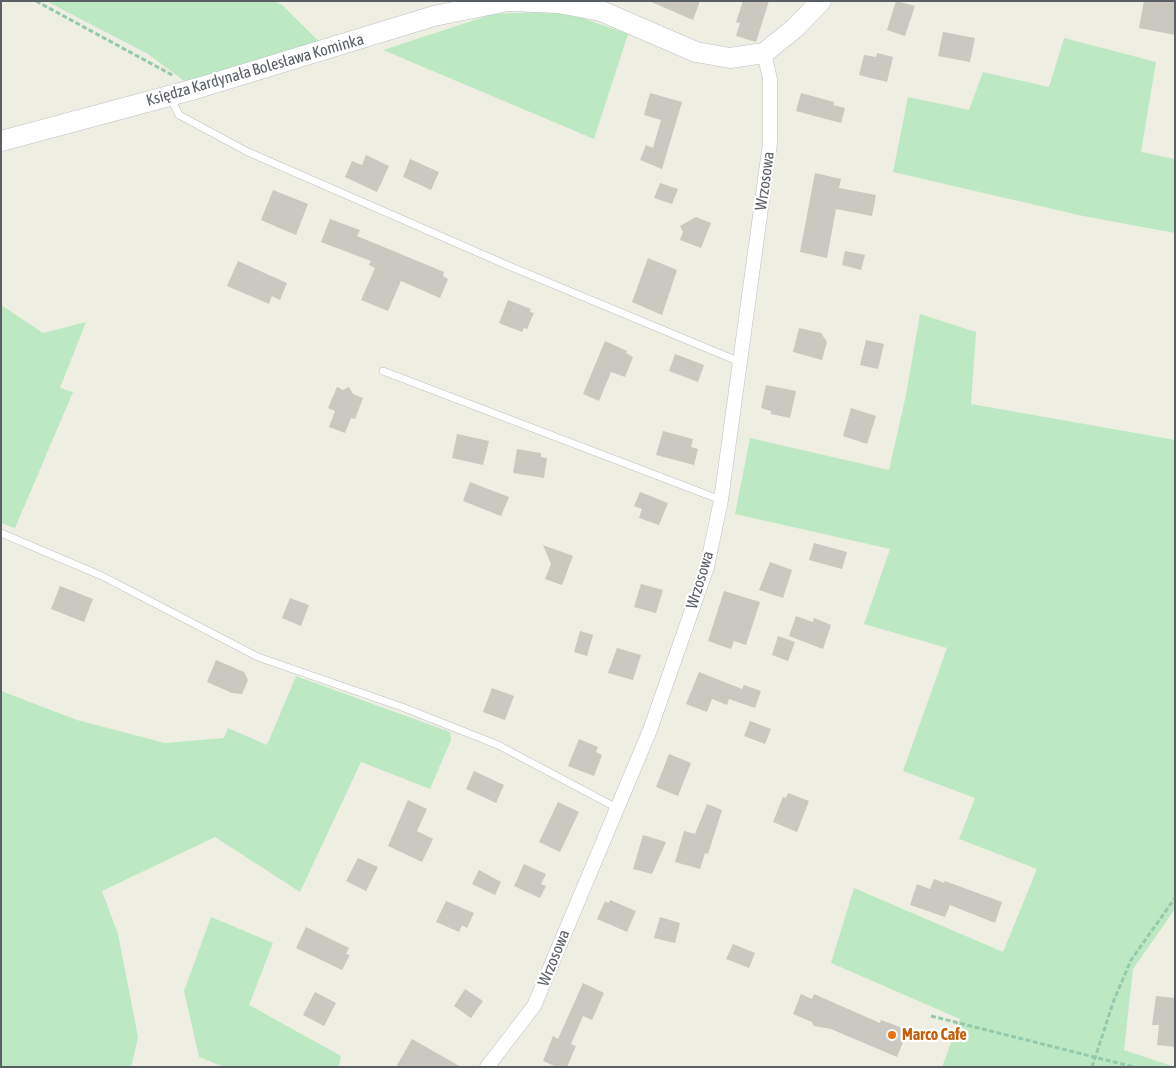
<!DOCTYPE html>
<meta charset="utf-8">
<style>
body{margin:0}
#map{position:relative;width:1176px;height:1068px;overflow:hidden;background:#efeee2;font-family:"Asap Condensed",sans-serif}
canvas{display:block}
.frame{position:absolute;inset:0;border:2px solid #5a5e65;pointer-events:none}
</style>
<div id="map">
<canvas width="1176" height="1068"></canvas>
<div class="frame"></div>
</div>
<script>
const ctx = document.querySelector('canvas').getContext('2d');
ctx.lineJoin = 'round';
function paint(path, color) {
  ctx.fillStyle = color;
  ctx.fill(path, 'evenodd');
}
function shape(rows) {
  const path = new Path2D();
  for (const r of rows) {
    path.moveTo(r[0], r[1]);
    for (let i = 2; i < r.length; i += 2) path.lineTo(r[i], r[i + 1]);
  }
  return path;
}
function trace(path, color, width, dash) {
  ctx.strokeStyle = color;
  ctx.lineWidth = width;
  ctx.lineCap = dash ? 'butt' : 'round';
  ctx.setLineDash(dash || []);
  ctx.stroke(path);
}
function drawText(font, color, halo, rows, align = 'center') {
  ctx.font = font + ' "Asap Condensed",sans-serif';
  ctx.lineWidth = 4.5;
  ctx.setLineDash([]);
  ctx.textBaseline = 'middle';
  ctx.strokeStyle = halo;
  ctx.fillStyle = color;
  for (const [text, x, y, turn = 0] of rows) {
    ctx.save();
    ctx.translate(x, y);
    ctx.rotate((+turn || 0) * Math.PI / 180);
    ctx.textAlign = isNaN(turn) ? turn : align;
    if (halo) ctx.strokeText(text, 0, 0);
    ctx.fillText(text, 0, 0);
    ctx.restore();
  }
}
const green = shape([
 [46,1,274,1,282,5,327,49,195,89,148,54],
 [563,11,628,34,594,139,383,50,493,14],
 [1064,38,1156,62,1141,152,1175,159,1175,233,1083,216,893,172,908,97,969,110,983,72,1049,87],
 [1,305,43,333,86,322,60,388,73,392,15,528,1,523],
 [920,314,976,332,971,404,1175,440,1175,909,1133,969,1124,1050,1175,1067,942,1067,960,1019,831,963,854,888,1003,952,1037,869,959,839,975,798,903,771,947,648,864,624,890,549,735,514,750,438,889,470,906,395],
 [296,676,450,732,451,740,430,789,361,762,300,892,215,837,102,891,118,934,138,1037,131,1067,1,1067,1,691,77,720,165,743,224,738,228,728,267,745],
 [211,917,273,943,249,1005,341,1056,339,1067,224,1067,199,1057,184,991]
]);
const building = shape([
 [649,1,700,1,693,20],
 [743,1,769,1,756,42,736,36,740,23,736,22],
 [896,1,915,6,905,36,887,30],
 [1144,1,1175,1,1175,35,1139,28],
 [943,32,975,38,970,62,938,56],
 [877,53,893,57,887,82,859,75,864,55,876,57],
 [650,93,682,102,662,169,640,160,646,145,653,148,661,120,644,115],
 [801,93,834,102,833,105,845,108,841,123,796,111],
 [366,155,389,166,377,192,345,177,352,161,362,165],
 [410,159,439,172,431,190,403,177],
 [815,173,841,179,839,188,876,195,872,216,836,209,827,258,800,252],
 [660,183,678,189,672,204,654,198],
 [273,190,308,204,296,235,261,220],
 [696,217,711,223,701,248,680,240,683,232,680,226],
 [330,219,360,230,357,236,444,272,443,276,448,279,440,298,401,281,388,311,361,300,375,268,369,265,371,261,321,242],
 [845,251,865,255,861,270,842,265],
 [648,258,677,270,662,315,632,302],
 [238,261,287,283,280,300,272,296,269,304,227,286],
 [508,300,531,309,530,312,534,313,527,329,524,328,522,332,499,323],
 [799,328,821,333,827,342,822,360,793,352],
 [866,340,884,344,878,369,860,365],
 [605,341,627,351,626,353,633,357,625,377,611,372,599,401,583,394],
 [675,354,704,365,698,382,669,371],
 [766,385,796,391,790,418,771,414,771,411,761,408],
 [337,387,343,390,349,387,353,394,363,398,355,419,351,418,345,433,329,427,335,411,328,408],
 [851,408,876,416,867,444,843,436],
 [663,431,693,439,691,447,698,449,694,465,656,455],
 [457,434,489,441,483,465,452,458],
 [517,449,541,453,541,457,547,458,544,478,513,473],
 [470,482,509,497,501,516,463,501],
 [640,492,668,503,659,525,639,518,642,509,634,506],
 [814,543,847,552,842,569,809,560],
 [543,545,573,556,562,585,545,579,551,564],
 [770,562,792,570,783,598,759,590],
 [641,584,663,590,656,613,634,607],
 [60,586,93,599,84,622,51,609],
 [724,591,760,602,746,645,734,641,731,649,708,641],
 [290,598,309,605,301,626,282,618],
 [796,616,813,622,814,618,831,625,823,649,789,636],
 [580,631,593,635,587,656,574,652],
 [778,636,795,642,788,661,772,655],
 [617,648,641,655,633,680,608,673],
 [216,660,244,672,248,680,242,694,232,693,207,682],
 [699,672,742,689,744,685,761,691,755,708,729,699,727,705,712,699,707,712,686,704],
 [492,688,514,696,505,720,483,712],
 [750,721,771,729,765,744,744,736],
 [579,739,598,747,596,752,602,755,594,776,568,766],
 [669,754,691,763,678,796,656,787],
 [474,771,504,785,496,803,466,789],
 [788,793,809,801,797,832,773,822,783,797,786,798],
 [408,800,427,809,417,831,433,839,422,862,388,846],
 [558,802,579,812,560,852,539,842],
 [707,804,722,810,708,854,705,853,700,869,675,862,684,831,695,834],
 [643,835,666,842,652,874,633,869],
 [358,858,378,867,366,891,346,881],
 [524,864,546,874,541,884,546,886,540,898,514,886],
 [479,870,501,882,495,895,472,884],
 [934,879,944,883,945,881,1002,902,995,923,950,905,945,917,910,905,917,884,930,889],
 [610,900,636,911,627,932,597,919,605,901,609,903],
 [446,901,474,913,467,928,462,925,459,932,436,922],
 [660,917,680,923,675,943,654,938],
 [306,927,349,948,346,954,350,955,342,970,296,948],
 [733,944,755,953,749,968,726,959],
 [583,983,604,993,592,1020,583,1016,571,1044,576,1046,567,1067,557,1067,543,1061,553,1036,558,1039],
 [465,989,483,1001,471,1018,454,1006],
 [315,992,336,1003,324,1026,303,1015],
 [801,994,812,999,814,994,880,1023,881,1020,908,1030,897,1057,831,1029,814,1026,812,1022,793,1014],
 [1156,996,1175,998,1175,1047,1157,1045,1159,1025,1152,1025],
 [412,1039,461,1067,396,1067]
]);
const path = shape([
 [36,1,174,76],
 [931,1016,1134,1067],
 [1092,1067,1114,1000,1131,960,1175,898]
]);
const lane = shape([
 [171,98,179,115,248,152,509,266,740,362],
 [383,371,721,500],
 [1,533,102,576,258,657,402,707,498,745,617,808]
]);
const street = shape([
 [487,1067,534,1006,650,730,707,567,721,500,770,143,770,79,764,53]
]);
const secondary = shape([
 [511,1,558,3,601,11,696,52,730,58,764,53,795,28,821,1],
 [1,141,195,89,434,16,508,1]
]);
const markers = [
 [892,1035,5,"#e8710a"]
];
const streetNames = [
 ["Księdza Kardynała Bolesława Kominka",255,70,-16],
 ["Wrzosowa",765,181,-82],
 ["Wrzosowa",700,580,-73],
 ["Wrzosowa",554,958,-68]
];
const foodNames = [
 ["Marco Cafe",902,1035]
];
paint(green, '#bce9c2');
paint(building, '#cac8bf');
trace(lane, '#bcbfc5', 8);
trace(street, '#bcbfc5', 15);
trace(secondary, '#bdbfc7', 21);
trace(path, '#94caac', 3, [5, 2.5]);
trace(lane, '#fff', 7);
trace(street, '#fff', 14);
trace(secondary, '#fff', 20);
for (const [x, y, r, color] of markers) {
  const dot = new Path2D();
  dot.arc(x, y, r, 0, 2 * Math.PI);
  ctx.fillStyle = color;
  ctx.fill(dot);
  trace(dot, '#fff', 2);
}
drawText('16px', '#5a5e65', '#fff', streetNames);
drawText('bold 16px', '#c56008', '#fff', foodNames, 'left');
</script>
